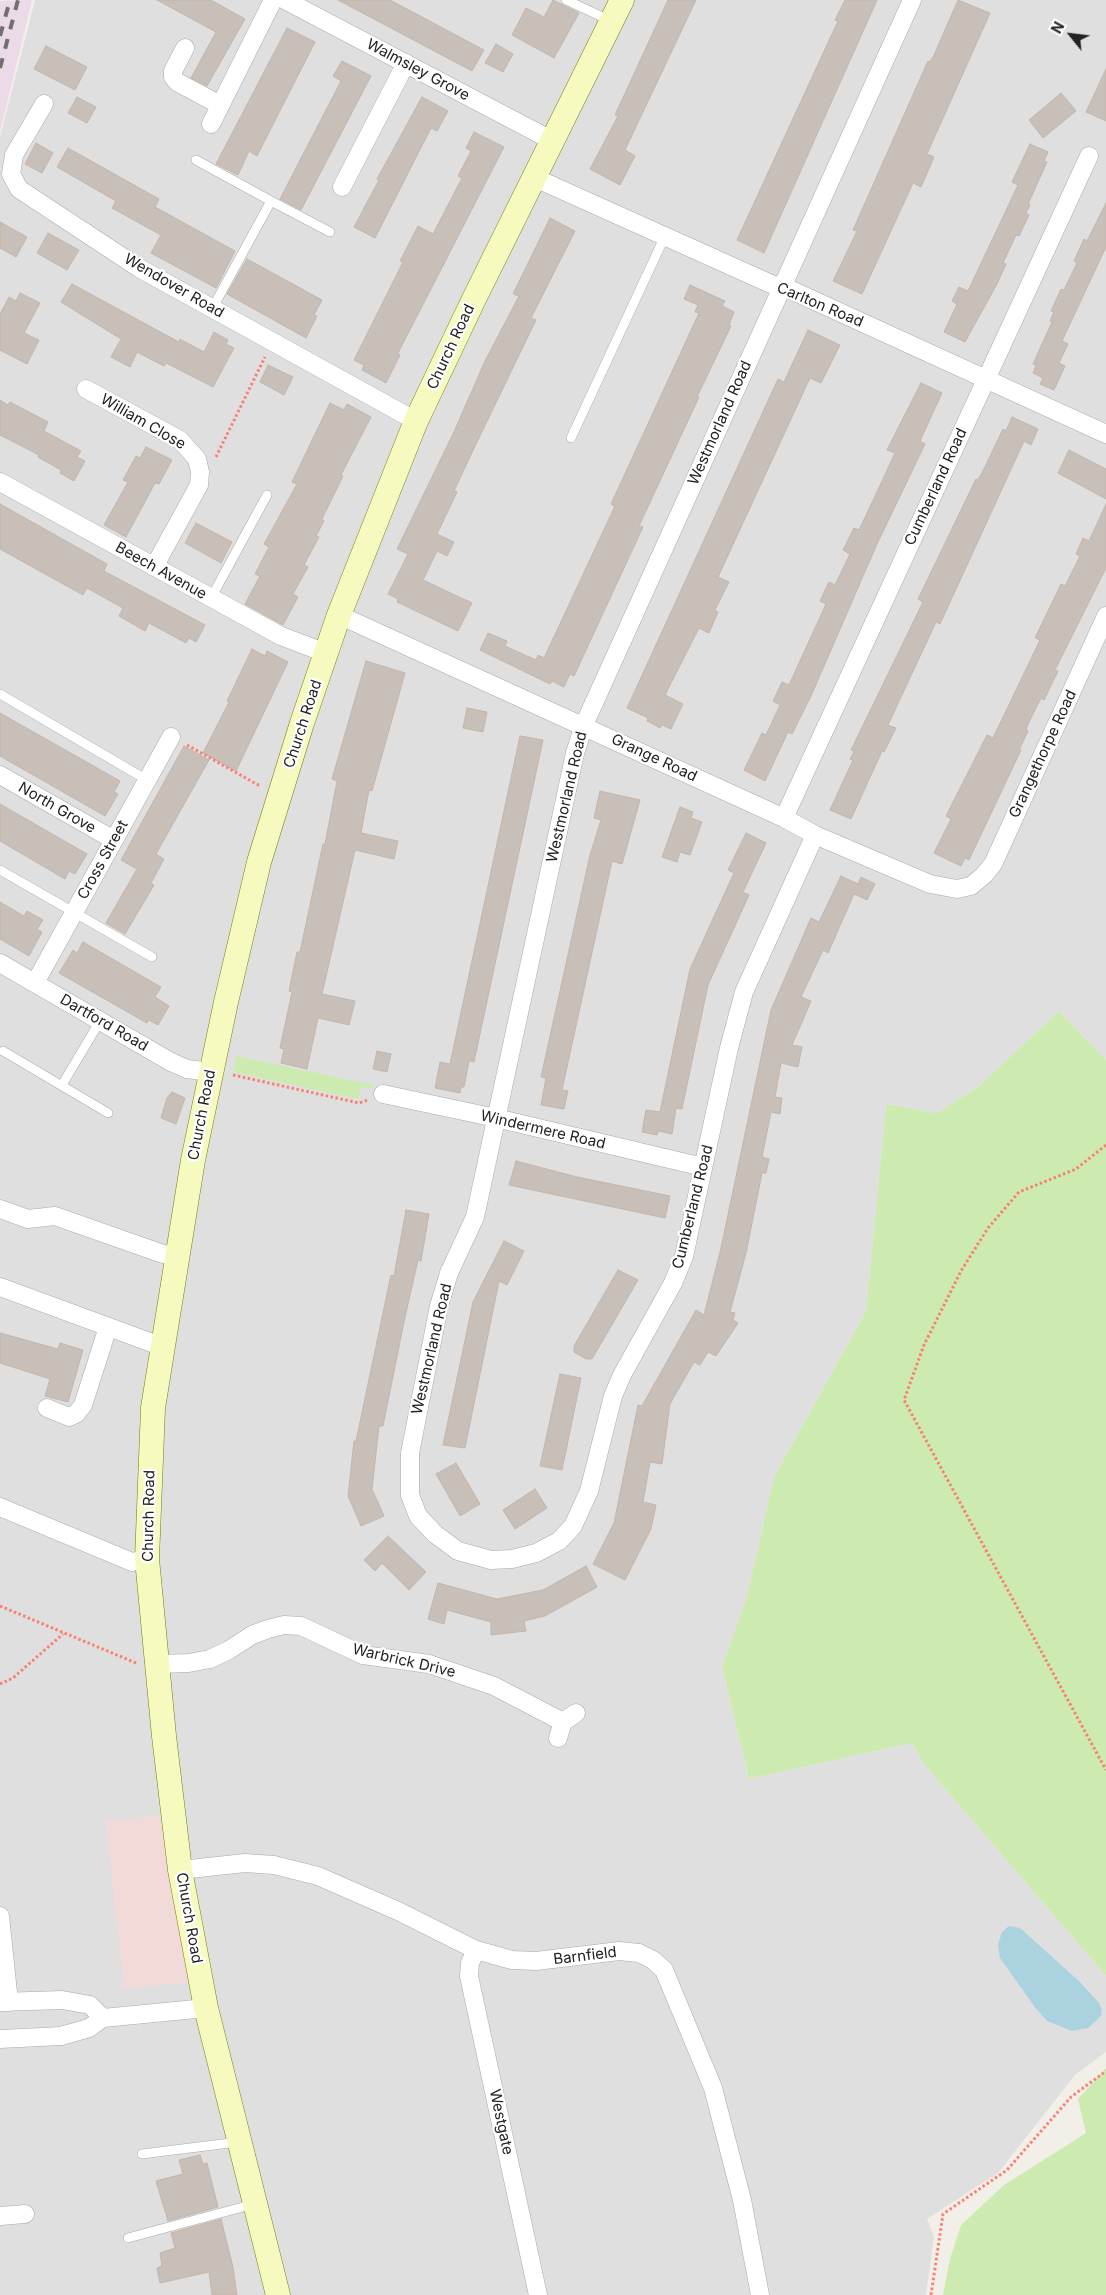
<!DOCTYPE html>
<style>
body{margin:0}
#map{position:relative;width:1106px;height:2295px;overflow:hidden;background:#f2efe9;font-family:Inter,sans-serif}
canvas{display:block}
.north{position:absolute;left:1046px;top:10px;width:50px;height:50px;-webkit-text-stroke:4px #fff;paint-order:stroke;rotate:299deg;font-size:14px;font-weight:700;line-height:20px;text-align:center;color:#222}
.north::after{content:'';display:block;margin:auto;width:18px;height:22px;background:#222;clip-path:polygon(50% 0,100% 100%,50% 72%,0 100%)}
</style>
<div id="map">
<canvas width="1106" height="2295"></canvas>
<div class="north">N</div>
</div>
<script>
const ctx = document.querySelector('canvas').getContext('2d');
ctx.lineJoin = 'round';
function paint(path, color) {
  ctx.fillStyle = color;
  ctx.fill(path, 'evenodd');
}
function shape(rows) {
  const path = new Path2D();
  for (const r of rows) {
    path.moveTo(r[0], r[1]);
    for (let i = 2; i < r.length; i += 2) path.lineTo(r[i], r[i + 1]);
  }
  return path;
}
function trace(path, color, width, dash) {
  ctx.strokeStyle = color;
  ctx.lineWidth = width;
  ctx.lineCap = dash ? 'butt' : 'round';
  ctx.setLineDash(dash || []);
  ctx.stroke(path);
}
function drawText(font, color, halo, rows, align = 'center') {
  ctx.font = font + ' Inter,sans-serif';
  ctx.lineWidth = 4.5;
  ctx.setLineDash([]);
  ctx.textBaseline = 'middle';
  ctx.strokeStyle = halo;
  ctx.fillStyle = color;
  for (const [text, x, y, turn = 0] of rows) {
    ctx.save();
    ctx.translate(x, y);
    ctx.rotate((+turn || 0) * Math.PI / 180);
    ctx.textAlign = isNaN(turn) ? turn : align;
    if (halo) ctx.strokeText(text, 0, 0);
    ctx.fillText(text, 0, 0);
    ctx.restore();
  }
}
const residential = shape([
 [35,0,1106,0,1106,1060,1059,1011,978,1087,937,1113,886,1104,866,1311,774,1477,747,1596,722,1667,749,1779,912,1743,923,1763,1106,1976,1106,2052,1075,2075,998,2173,927,2219,934,2237,926,2295,0,2295,0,137]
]);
const commercial = shape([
 [160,1815,188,1983,124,1988,106,1821]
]);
const industrial = shape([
 [32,0,0,132,0,1]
]);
const grass = shape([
 [1059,1011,1106,1060,1106,1976,923,1763,912,1743,749,1779,722,1667,747,1596,774,1477,866,1311,886,1104,937,1113,978,1087],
 [236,1056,374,1085,372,1089,361,1087,358,1099,233,1072],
 [1106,2068,1106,2295,943,2295,950,2259,961,2225,1004,2185,1086,2133,1078,2099]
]);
const water = shape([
 [1009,1926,1020,1928,1080,1982,1099,2003,1102,2010,1101,2016,1088,2028,1072,2031,1047,2021,1034,2006,1000,1958,998,1945,1002,1932]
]);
const building = shape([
 [157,0,211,0,245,19,207,86,191,78,216,32,157,0],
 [338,0,390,0,484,50,472,71,338,0],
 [553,0,579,13,554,58,512,35,526,8,544,17,553,0],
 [668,0,696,0,625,150,635,156,620,185,590,169,618,116,615,115,668,0],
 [845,0,877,0,764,253,737,240,838,21,835,20,845,0],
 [958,0,990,13,927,154,934,157,921,187,913,183,862,294,833,281,857,231,853,230,928,61,930,62,934,55,958,0],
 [287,28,315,42,257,156,249,151,238,175,216,164,287,28],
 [496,44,513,54,503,72,485,63,496,44],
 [46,46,87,67,75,90,34,69,46,46],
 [342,61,371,76,301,210,280,199,341,81,333,76,342,61],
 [1106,69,1106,121,1086,112,1106,69],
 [1061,93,1076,111,1043,138,1029,120,1061,93],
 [77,97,96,107,87,123,68,113,77,97],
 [422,97,448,111,437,131,431,128,375,238,354,227,379,180,377,179,422,97],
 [474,132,504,147,398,353,400,355,386,383,362,370,364,365,354,360,403,262,400,261,418,226,433,234,462,178,458,176,471,151,466,148,474,132],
 [36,143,53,153,42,173,25,164,36,143],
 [1030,144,1048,152,1044,161,1047,162,1028,204,1030,205,1026,213,1029,215,1019,236,1016,235,1003,263,1006,264,997,284,965,342,944,332,957,304,952,301,959,287,968,291,1018,185,1012,182,1030,144],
 [68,148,159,199,155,207,235,251,216,288,151,253,161,235,112,208,116,201,57,167,68,148],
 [1106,203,1106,247,1062,341,1068,344,1059,363,1065,366,1054,390,1040,384,1043,378,1033,373,1036,365,1033,364,1052,322,1050,321,1054,312,1051,311,1061,289,1064,290,1077,263,1074,261,1084,239,1087,241,1106,203],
 [550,218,575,231,531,318,536,320,476,444,454,491,457,492,437,534,454,542,447,556,437,551,423,580,472,603,458,631,397,602,398,599,388,594,408,554,397,549,453,434,485,361,519,296,513,294,550,218],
 [0,222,27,237,16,257,0,248,0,222],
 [48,233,79,250,67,270,37,253,48,233],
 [247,259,322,300,314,315,317,316,306,338,227,294,247,259],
 [72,284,179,342,180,339,204,352,214,332,228,340,226,344,234,348,213,387,166,363,164,366,137,352,130,367,111,357,121,339,61,302,72,284],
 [690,285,725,301,722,306,734,312,729,325,731,326,697,397,699,397,639,526,643,527,574,676,570,674,564,687,552,681,550,684,480,650,488,633,507,641,505,646,536,660,538,655,544,658,615,506,611,504,699,313,695,312,698,305,684,299,690,285],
 [20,293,40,303,24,333,39,340,27,364,0,350,0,314,9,297,16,301,20,293],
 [808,330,840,345,821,383,810,378,791,419,718,577,729,582,715,610,718,612,709,633,699,628,665,695,683,704,671,729,662,725,660,728,647,721,648,718,627,708,778,379,784,382,808,330],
 [268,365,293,377,284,395,260,382,268,365],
 [921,383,942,393,920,441,925,444,877,544,811,696,792,734,788,732,765,781,744,770,762,733,766,735,780,705,773,701,782,682,789,685,826,604,820,601,829,582,835,585,850,554,843,550,854,528,859,530,876,494,895,453,887,450,921,383],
 [0,400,8,405,10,402,48,422,44,431,81,451,77,457,85,461,74,481,60,473,61,470,38,457,39,455,0,435,0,400],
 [330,403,344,410,347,404,371,417,341,475,343,476,322,519,324,521,316,536,319,537,304,565,308,567,293,594,298,597,283,625,245,604,260,576,255,574,269,547,264,544,297,484,292,482,330,403],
 [1012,417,1038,429,1031,445,1024,441,940,624,936,622,888,725,896,728,884,752,882,751,851,819,830,810,853,760,850,759,854,752,851,750,923,602,918,599,976,479,978,480,983,471,1003,429,1006,431,1012,417],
 [146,447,172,460,159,484,155,483,126,537,104,525,128,482,123,480,136,456,140,458,146,447],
 [1069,450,1106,469,1106,499,1058,473,1069,450],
 [0,504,107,564,104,571,205,625,196,642,189,638,186,643,149,623,145,631,119,616,123,608,87,588,83,595,0,549,0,504],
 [1106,504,1106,568,1055,670,1058,671,1044,700,1041,698,1028,724,1026,730,1028,731,1019,750,1021,750,969,860,965,858,961,866,934,853,951,819,946,816,987,735,993,738,1040,640,1035,638,1061,584,1065,586,1080,556,1076,554,1083,538,1089,541,1106,504],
 [196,523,232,542,221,563,185,543,196,523],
 [252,649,265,656,267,651,288,662,236,771,203,753,229,702,227,701,252,649],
 [366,661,405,673,372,791,369,790,361,833,398,841,394,859,355,850,322,994,355,1001,349,1025,318,1018,307,1069,281,1063,284,1049,280,1048,292,992,289,991,297,952,300,952,323,844,325,844,337,781,332,779,366,661],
 [467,708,487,712,483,732,463,728,467,708],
 [0,713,120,781,114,792,118,794,105,816,0,756,0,713],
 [520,736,543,740,474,1062,469,1061,464,1087,461,1087,460,1093,435,1088,440,1062,450,1064,520,736],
 [184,746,209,760,156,854,164,859,151,883,154,885,125,934,106,923,137,869,121,860,184,746],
 [600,791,640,800,622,864,612,861,562,1090,568,1091,564,1109,541,1105,546,1078,541,1077,590,855,601,820,594,818,600,791],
 [0,804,87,854,75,874,69,871,65,879,0,841,0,804],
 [680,807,693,812,691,818,702,822,690,855,680,852,677,862,662,857,680,807],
 [746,833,766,843,743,892,749,895,708,985,682,1109,676,1108,672,1134,658,1131,657,1135,642,1132,646,1110,660,1112,690,969,734,873,728,870,746,833],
 [841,876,858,884,861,877,875,884,867,900,854,894,828,953,823,950,801,997,811,1001,792,1045,802,1047,798,1067,781,1063,775,1097,782,1098,780,1114,771,1112,762,1157,769,1159,766,1173,762,1173,746,1253,730,1312,735,1313,733,1320,738,1323,716,1356,708,1352,700,1365,694,1362,670,1404,662,1464,650,1462,643,1502,656,1505,651,1529,625,1580,593,1564,614,1523,638,1405,642,1406,696,1310,704,1315,721,1248,771,1010,811,918,819,922,841,876],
 [0,902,24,916,27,911,43,920,37,929,42,932,29,956,0,939,0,902],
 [83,942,161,987,155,997,169,1006,158,1025,149,1020,147,1023,59,973,73,950,77,953,83,942],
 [377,1051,391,1054,387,1072,373,1069,377,1051],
 [172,1092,185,1098,176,1124,161,1118,167,1098,172,1092],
 [516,1161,577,1177,670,1196,665,1218,509,1185,516,1161],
 [406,1210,429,1214,421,1261,418,1260,405,1317,383,1426,379,1426,372,1489,384,1516,361,1526,348,1496,354,1441,356,1441,391,1275,394,1276,406,1210],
 [504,1241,524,1251,507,1285,499,1281,465,1448,443,1445,473,1302,504,1241],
 [618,1270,638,1280,592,1359,586,1359,574,1352,574,1346,618,1270],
 [0,1333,58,1349,60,1343,83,1350,68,1402,45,1396,50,1379,0,1363,0,1333],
 [560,1374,581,1378,562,1470,540,1466,560,1374],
 [456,1463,480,1504,460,1516,436,1474,456,1463],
 [535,1489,547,1508,515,1529,503,1510,535,1489],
 [388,1536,426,1572,409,1590,382,1563,375,1571,364,1560,388,1536],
 [586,1566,597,1587,545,1616,524,1621,526,1631,491,1635,491,1622,447,1610,444,1624,428,1619,438,1583,497,1599,543,1590,586,1566],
 [200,2155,203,2164,207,2163,218,2207,168,2221,156,2181,183,2174,179,2160,200,2155],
 [221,2219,233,2267,237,2295,212,2295,209,2272,160,2283,157,2268,162,2266,160,2253,175,2248,171,2233,221,2219]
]);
const path = shape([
 [216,457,265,357],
 [187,745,260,786],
 [233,1075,359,1103,368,1100],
 [1106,1145,1076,1169,1019,1192,988,1228,961,1271,924,1345,904,1400,1106,1770],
 [0,1606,136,1663],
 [0,1684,13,1678,63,1634],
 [931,2295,943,2214,1007,2170,1071,2097,1106,2071]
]);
const lane = shape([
 [566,0,611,21],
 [196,160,271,201,212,309],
 [271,201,330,232],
 [571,438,665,236],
 [211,598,267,495],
 [0,694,147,780],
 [0,870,152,957],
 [3,1051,108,1113],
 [62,1085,100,1021],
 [142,2154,238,2142],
 [128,2238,254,2204]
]);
const street = shape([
 [285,0,551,140],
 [185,48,173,71,173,77,177,82,220,105],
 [44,104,14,155,11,174,19,189,139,268,416,421],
 [211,124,273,0],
 [533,177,771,284,791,290,1106,434],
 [342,187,406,63],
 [86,389,180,440,197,459,200,472,199,485,154,567],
 [0,482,281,636,326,653],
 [339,615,784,818,815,835,930,884,957,889,971,886,984,875,993,864,1106,616],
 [0,775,114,840],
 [784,818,1089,156],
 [815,835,744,992,729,1048,684,1256,673,1283,622,1375,613,1396,589,1491,573,1526,559,1541,536,1553,512,1559,491,1560,458,1551,435,1534,418,1516,410,1495,410,1453,439,1306,449,1273,475,1217,575,753,584,725,912,0],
 [0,963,171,1062,187,1069,211,1072],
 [35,983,171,737],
 [383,1094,496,1118,703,1167],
 [0,1209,28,1219,55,1216,163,1254,178,1256],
 [0,1287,163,1347],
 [47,1408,69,1417,76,1414,83,1405,108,1327],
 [0,1507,132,1562,147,1559],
 [158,1664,189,1663,210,1659,229,1650,252,1635,268,1629,284,1625,301,1626,363,1655,429,1664,494,1686,563,1722],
 [558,1738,563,1722,576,1713],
 [180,1870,245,1863,274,1865,318,1876,398,1911,476,1950,512,1960,536,1961,619,1951,639,1953,653,1960,664,1970,713,2088,742,2200,760,2295],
 [0,1916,9,2002],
 [476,1950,470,1963,469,1976,538,2295],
 [0,2002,62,2000,90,2005,103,2018],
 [0,2039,61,2036,89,2028,103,2018,206,2008],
 [0,2216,25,2214]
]);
const secondary = shape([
 [278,2295,206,2008,180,1870,164,1736,147,1559,153,1408,193,1160,226,1002,259,862,302,723,339,615,416,421,473,301,622,0]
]);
const rail = shape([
 [0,36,10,0],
 [0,68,18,0]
]);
const streetNames = [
 ["Walmsley Grove",418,70,28],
 ["Wendover Road",174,286,30],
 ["Carlton Road",820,305,23],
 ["Church Road",451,347,-65],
 ["William Close",143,422,30],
 ["Westmorland Road",720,423,-66],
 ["Cumberland Road",936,487,-65],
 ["Beech Avenue",161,571,29],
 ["Church Road",303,724,-72],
 ["Grangethorpe Road",1043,754,-65],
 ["Grange Road",654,758,25],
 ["Westmorland Road",567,797,-77],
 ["North Grove",57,808,30],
 ["Cross Street",103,860,-61],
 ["Dartford Road",104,1023,30],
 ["Church Road",202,1115,-79],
 ["Windermere Road",543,1130,13],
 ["Cumberland Road",693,1207,-76],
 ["Westmorland Road",432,1349,-77],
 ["Church Road",149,1516,-89],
 ["Warbrick Drive",404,1661,13],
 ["Church Road",189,1918,80],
 ["Barnfield",585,1956,-7],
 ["Westgate",501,2122,78]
];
paint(residential, '#e0dfdf');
paint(commercial, '#f2dad9');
paint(industrial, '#ebdbe8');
paint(grass, '#cdebb0');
paint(water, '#aad3df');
paint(building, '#c7bfb8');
trace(building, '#c4b6ab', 1);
trace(lane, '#a9a9a9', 10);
trace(street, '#a9a9a9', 19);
trace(secondary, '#707d05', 25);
trace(path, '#fa8072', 3, [2.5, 2.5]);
trace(lane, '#fff', 9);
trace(street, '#fff', 18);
trace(secondary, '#f7fabf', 24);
trace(rail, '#707070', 4, [10, 10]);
drawText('15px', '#222', '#fff', streetNames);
</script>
